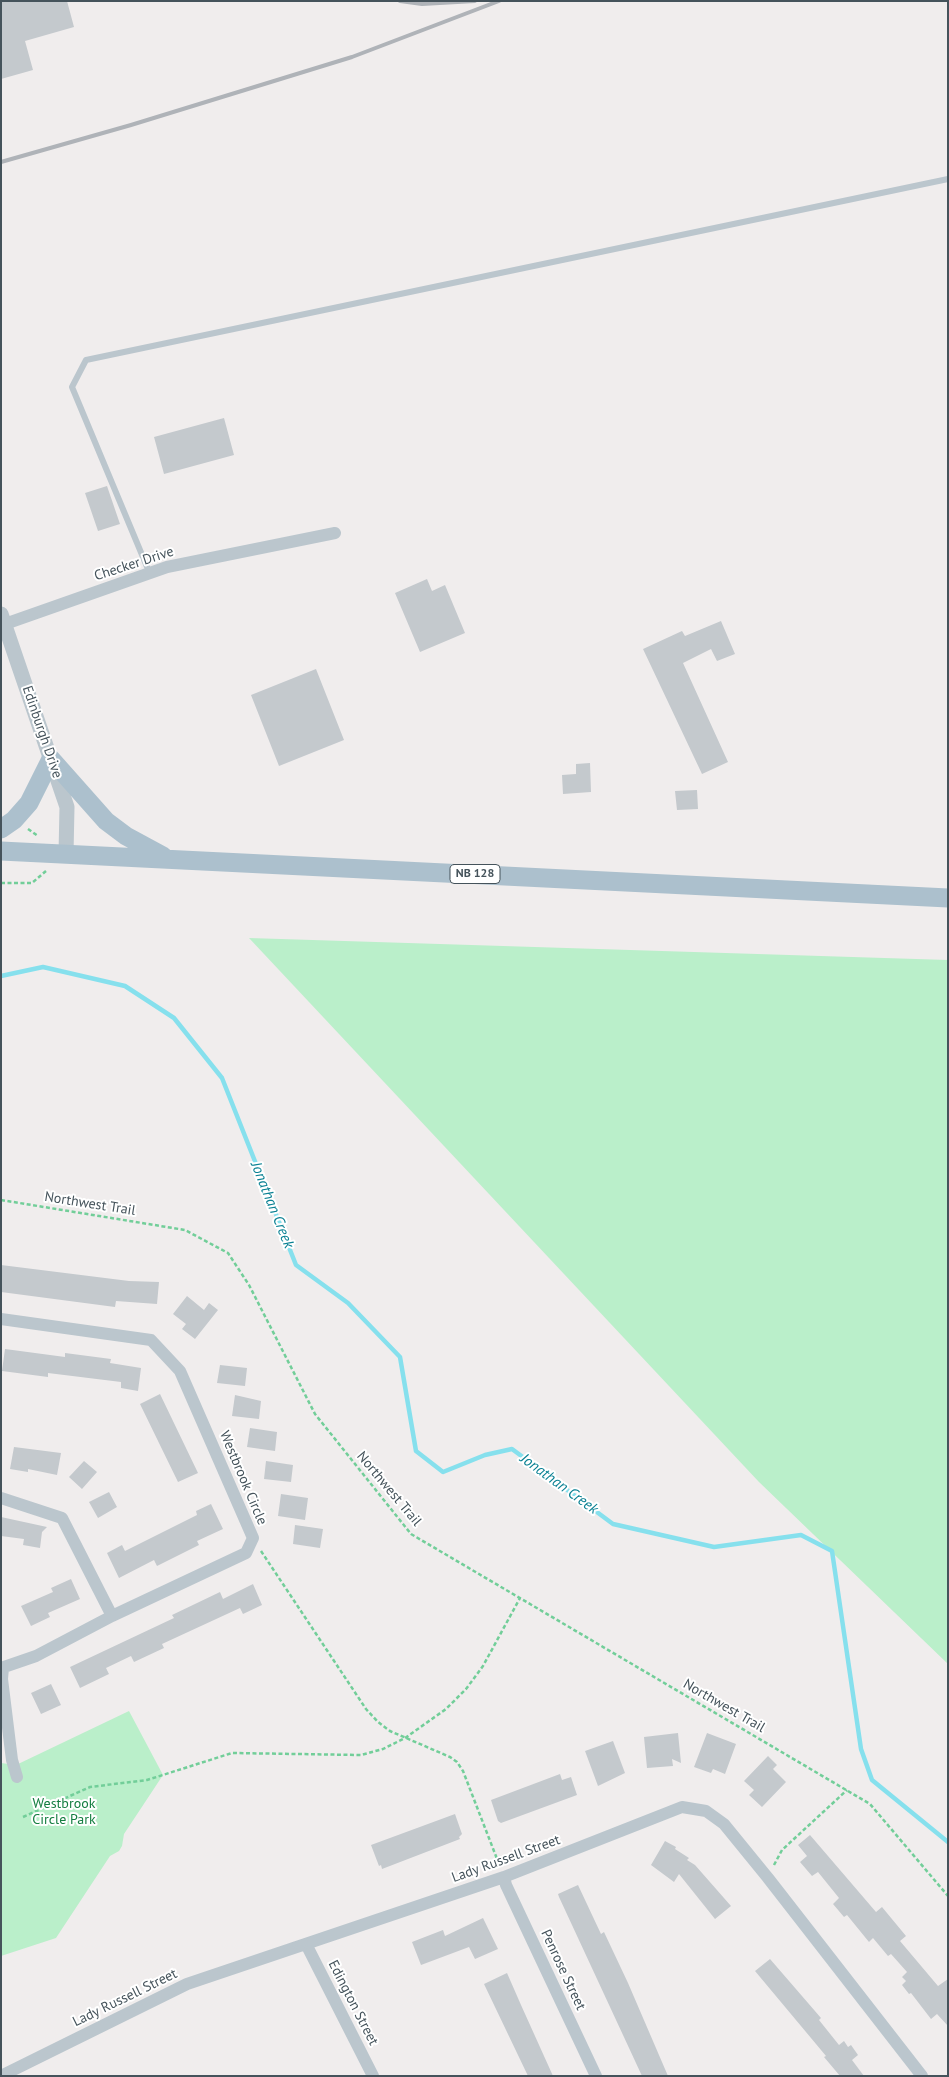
<!DOCTYPE html>
<style>
body{margin:0}
#map{position:relative;width:949px;height:2077px;overflow:hidden;background:#f0eded;font-family:"PT Sans",sans-serif}
canvas{display:block}
.frame{position:absolute;inset:0;border:2px solid #45535b;pointer-events:none}
</style>
<div id="map">
<canvas width="949" height="2077"></canvas>
<div class="frame"></div>
</div>
<script>
const ctx = document.querySelector('canvas').getContext('2d');
ctx.lineJoin = 'round';
function paint(path, color) {
  ctx.fillStyle = color;
  ctx.fill(path, 'evenodd');
}
function shape(rows) {
  const path = new Path2D();
  for (const r of rows) {
    path.moveTo(r[0], r[1]);
    for (let i = 2; i < r.length; i += 2) path.lineTo(r[i], r[i + 1]);
  }
  return path;
}
function trace(path, color, width, dash) {
  ctx.strokeStyle = color;
  ctx.lineWidth = width;
  ctx.lineCap = dash ? 'butt' : 'round';
  ctx.setLineDash(dash || []);
  ctx.stroke(path);
}
function drawText(font, color, halo, rows, align = 'center') {
  ctx.font = font + ' "PT Sans",sans-serif';
  ctx.lineWidth = 4;
  ctx.setLineDash([]);
  ctx.textBaseline = 'middle';
  ctx.strokeStyle = halo;
  ctx.fillStyle = color;
  for (const [text, x, y, turn = 0] of rows) {
    ctx.save();
    ctx.translate(x, y);
    ctx.rotate((+turn || 0) * Math.PI / 180);
    ctx.textAlign = isNaN(turn) ? turn : align;
    if (halo) ctx.strokeText(text, 0, 0);
    ctx.fillText(text, 0, 0);
    ctx.restore();
  }
}
const green = shape([
 [249,938,948,960,948,1664,759,1482],
 [129,1711,163,1775,124,1834,122,1846,119,1851,110,1856,56,1938,1,1956,1,1763,16,1765]
]);
const stream = shape([
 [1,976,43,967,125,986,174,1018,222,1078,296,1265,348,1303,400,1357,416,1451,443,1472,485,1455,512,1449,613,1524,714,1547,801,1535,832,1551,861,1749,872,1780,948,1842]
]);
const building = shape([
 [1,1,67,1,74,27,25,41,33,70,1,79],
 [224,418,234,455,164,474,154,437],
 [107,486,120,524,98,531,85,493],
 [427,579,432,591,445,585,465,633,420,652,395,593],
 [721,621,735,654,717,661,711,649,683,663,728,762,702,774,643,649,682,631,685,636],
 [316,669,344,740,279,766,251,695],
 [590,763,591,792,563,794,562,775,576,774,576,764],
 [697,790,698,809,677,810,675,791],
 [1,1265,129,1281,159,1282,157,1304,116,1301,115,1307,1,1292],
 [187,1296,204,1310,209,1303,218,1310,195,1339,182,1329,186,1324,173,1314],
 [5,1349,65,1357,65,1353,111,1359,110,1363,141,1368,138,1391,121,1388,121,1382,48,1373,48,1377,2,1371],
 [220,1365,247,1368,245,1386,217,1383],
 [160,1394,198,1473,178,1482,140,1404],
 [235,1395,261,1401,259,1419,232,1416],
 [250,1428,277,1432,275,1451,247,1447],
 [14,1447,61,1453,57,1475,28,1469,28,1472,10,1469],
 [84,1461,97,1472,82,1489,69,1477],
 [266,1461,293,1465,291,1482,264,1479],
 [109,1492,117,1507,98,1518,89,1502],
 [281,1494,308,1498,305,1520,278,1516],
 [211,1504,223,1529,197,1541,199,1545,157,1566,154,1560,119,1578,107,1553,122,1545,125,1551,197,1515,196,1511],
 [1,1517,47,1527,42,1532,40,1548,23,1545,24,1539,1,1536],
 [295,1525,323,1529,320,1548,293,1544],
 [71,1579,80,1599,48,1613,50,1617,31,1626,21,1606,53,1592,51,1588],
 [253,1584,262,1605,243,1614,240,1608,162,1644,164,1648,134,1662,131,1656,106,1668,109,1674,80,1688,70,1667,174,1618,172,1615,220,1592,223,1599],
 [51,1684,61,1705,41,1714,31,1693],
 [678,1733,681,1763,672,1759,673,1766,647,1768,644,1737],
 [707,1733,736,1744,725,1774,713,1769,711,1773,694,1767],
 [613,1741,625,1773,598,1786,585,1751],
 [768,1756,777,1765,773,1769,786,1782,762,1807,749,1795,754,1790,744,1781],
 [560,1774,562,1780,571,1777,577,1795,501,1823,498,1821,491,1800],
 [455,1814,462,1834,459,1837,460,1839,382,1869,381,1865,379,1866,371,1845],
 [810,1835,876,1912,882,1907,906,1936,900,1941,938,1986,948,1979,948,2026,937,2014,931,2019,911,1993,909,1994,902,1985,906,1981,902,1977,907,1972,891,1954,888,1956,873,1938,869,1942,847,1915,844,1917,833,1904,839,1898,818,1872,812,1876,800,1862,807,1856,798,1845],
 [665,1841,676,1847,675,1849,689,1858,687,1860,695,1865,731,1906,715,1919,679,1874,674,1882,651,1865],
 [578,1885,601,1934,604,1932,628,1983,668,2076,642,2076,559,1897,558,1894],
 [483,1918,498,1949,475,1959,469,1947,421,1965,412,1942,443,1930,445,1936],
 [770,1959,821,2018,819,2020,839,2045,844,2041,848,2047,851,2045,858,2055,852,2060,864,2076,840,2076,824,2057,826,2056,816,2044,755,1971],
 [507,1973,521,2005,553,2076,528,2076,484,1984]
]);
const path = shape([
 [28,829,38,836],
 [1,883,32,883,46,871],
 [1,1200,185,1230,228,1253,249,1285,315,1414,411,1534,870,1804,948,1896],
 [261,1551,366,1709,378,1722,390,1731,450,1757,457,1762,463,1771,499,1864],
 [23,1817,90,1787,147,1780,232,1753,361,1755,383,1749,405,1738,446,1709,466,1689,483,1666,520,1598],
 [774,1865,782,1850,847,1790]
]);
const service = shape([
 [150,574,72,387,86,360,948,179]
]);
const minor = shape([
 [5,624,167,567,335,533],
 [1,1319,151,1340,180,1371,253,1538,246,1553,112,1616,36,1656,1,1668],
 [1,1498,62,1518,112,1616],
 [3,1668,2,1679,12,1760,17,1777],
 [504,1877,506,1885,596,2076],
 [306,1944,373,2076],
 [1,2076,187,1984,504,1877,682,1807,706,1811,724,1824,768,1878,922,2076]
]);
const tertiary = shape([
 [1,614,67,807,66,854]
]);
const primary = shape([
 [1,829,14,820,29,803,51,759,106,821,126,836,163,856],
 [1,851,948,898]
]);
const rail = shape([
 [400,1,422,4,475,1],
 [1,162,131,125,352,57,499,1]
]);
const shields = [
 [475,874,50]
];
const shieldNames = [
 ["NB 128",475,874]
];
const streetNames = [
 ["Checker Drive",134,564,-18],
 ["Edinburgh Drive",42,732,71],
 ["Northwest Trail",90,1204,9],
 ["Westbrook Circle",243,1478,67],
 ["Northwest Trail",389,1489,50],
 ["Northwest Trail",724,1706,30],
 ["Lady Russell Street",506,1859,-20],
 ["Penrose Street",563,1970,65],
 ["Lady Russell Street",125,1998,-26],
 ["Edington Street",353,2003,63]
];
const parkNames = [
 ["Westbrook",64,1804],
 ["Circle Park",64,1820]
];
const waterNames = [
 ["Jonathan Creek",272,1205,68],
 ["Jonathan Creek",559,1484,36]
];
paint(green, '#baefca');
trace(stream, '#86e0ed', 4.5);
paint(building, '#c4c9cd');
trace(path, '#72ce99', 2.5, [4, 2.5]);
trace(service, '#bbc6cd', 6);
trace(minor, '#bbc6cd', 12);
trace(tertiary, '#bbc6cd', 15);
trace(primary, '#acc0cd', 19);
trace(rail, '#afb3b8', 4);
for (const [x, y, w] of shields) {
  const box = new Path2D();
  box.roundRect(x - w / 2, y - 9.5, w, 19, 4);
  ctx.fillStyle = '#fff';
  ctx.fill(box);
  trace(box, '#45535b', 1);
}
drawText('bold 12px', '#45535b', null, shieldNames);
drawText('14px', '#45535b', '#fff', streetNames);
drawText('14px', '#157e41', '#fff', parkNames);
drawText('italic 15px', '#0a8193', '#fff', waterNames);
</script>
